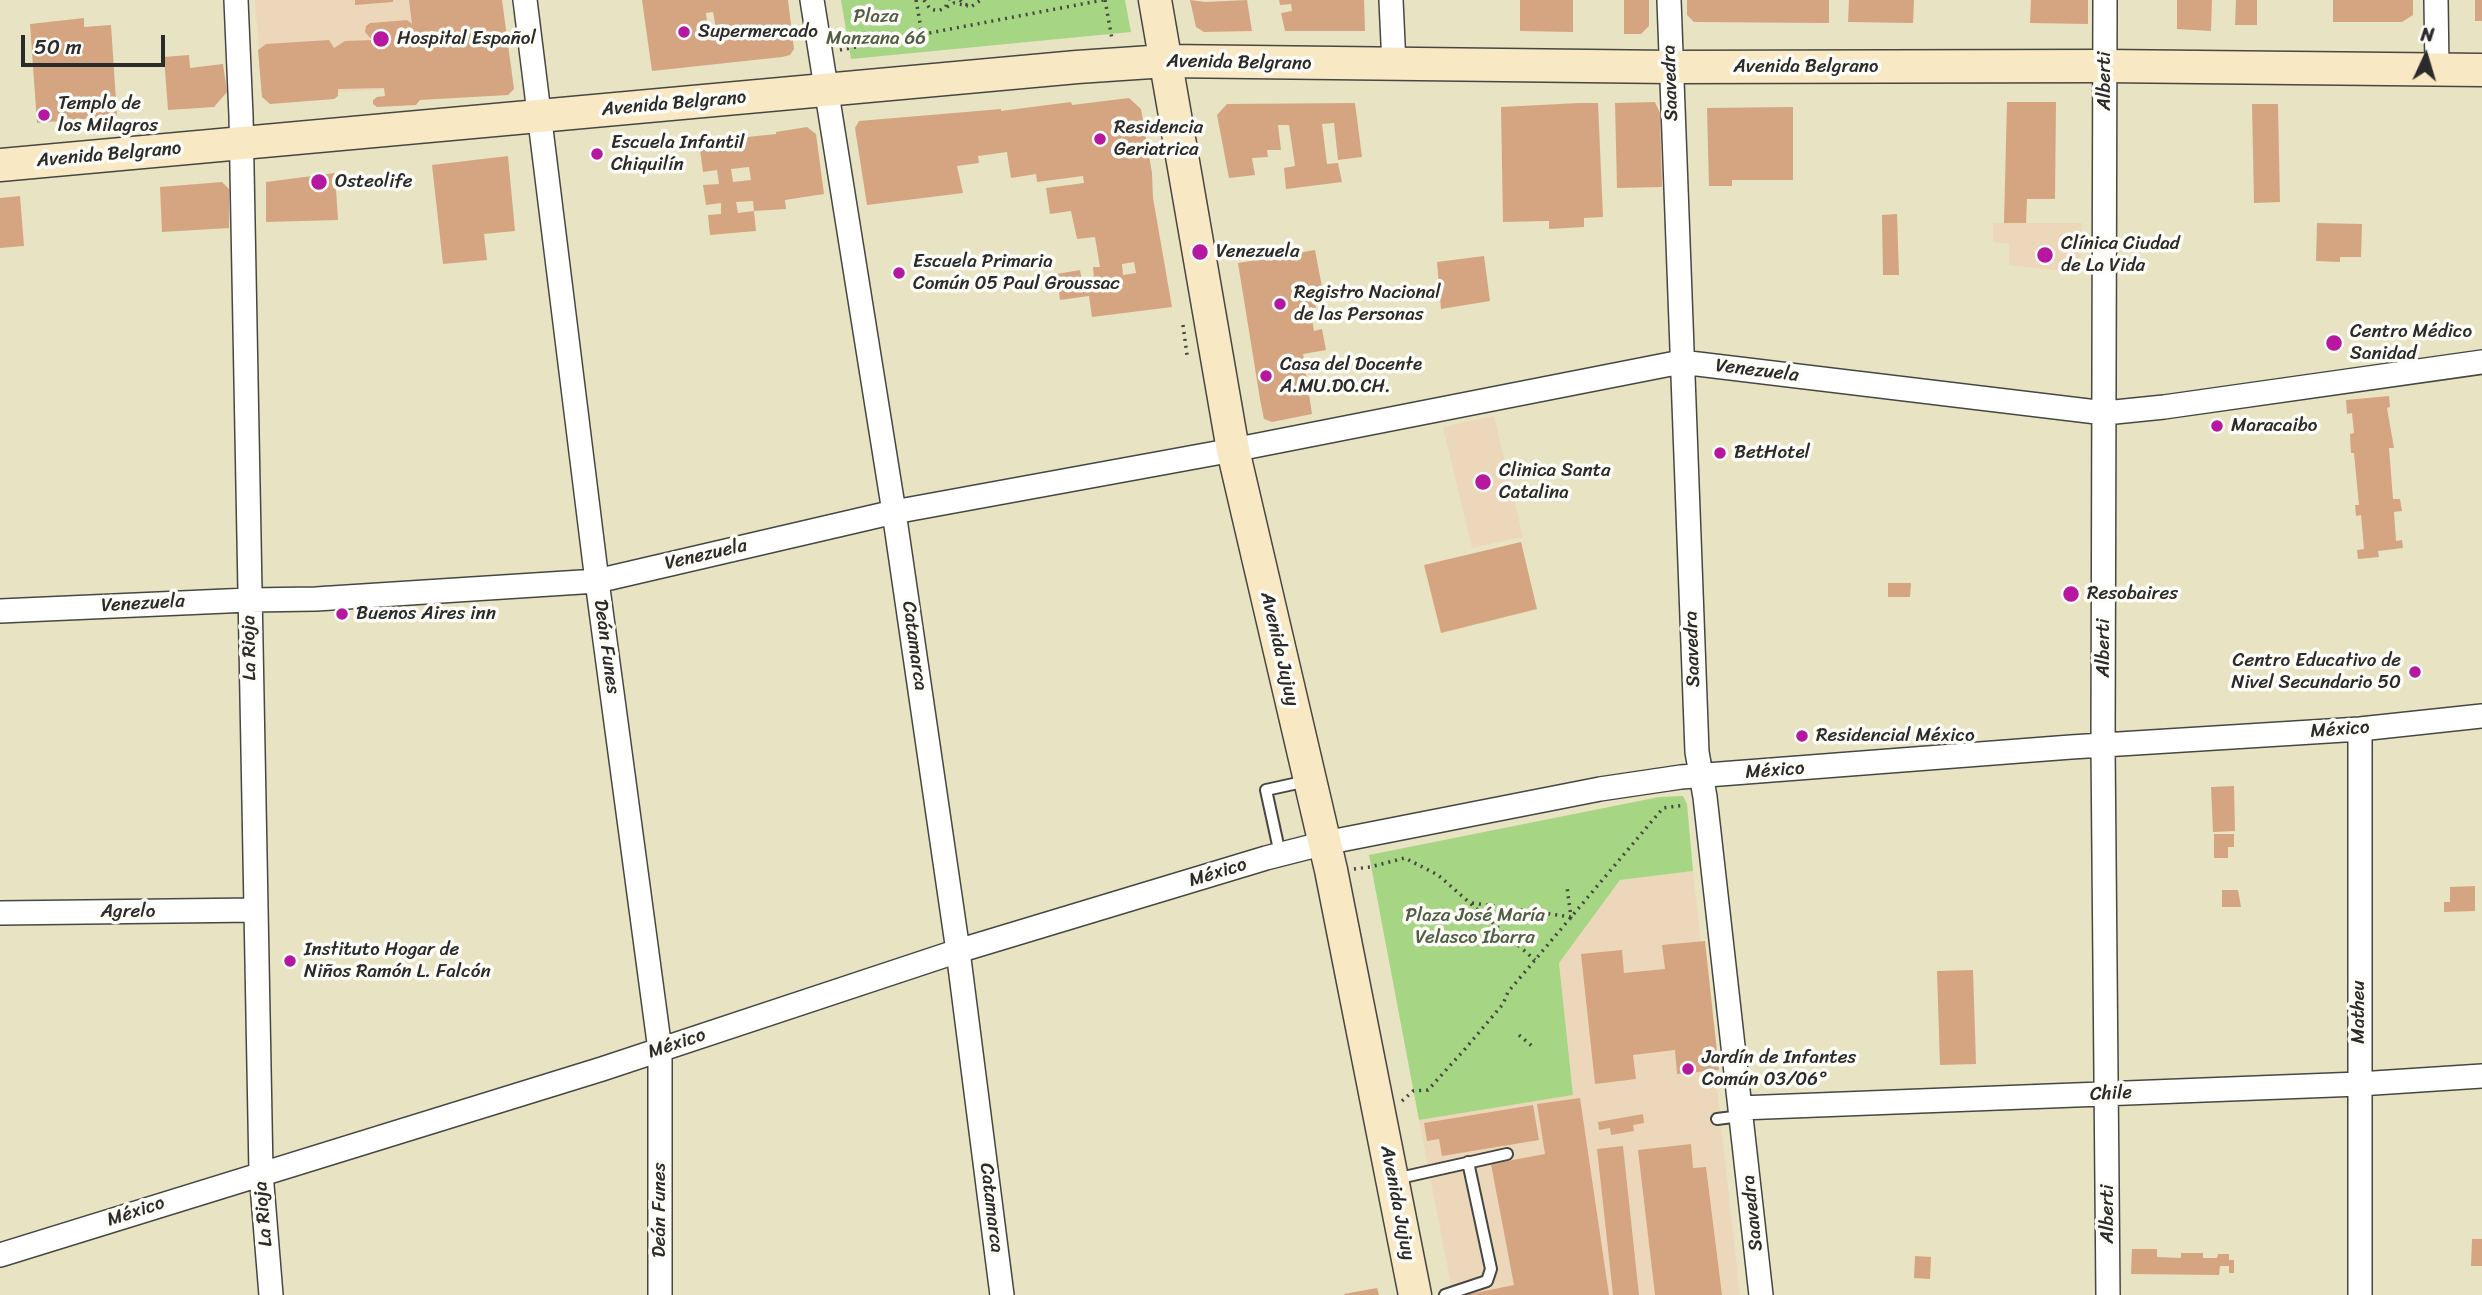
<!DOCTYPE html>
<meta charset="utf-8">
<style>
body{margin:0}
#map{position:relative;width:2482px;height:1295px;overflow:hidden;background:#e8e3c2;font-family:Sriracha,sans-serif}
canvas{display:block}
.north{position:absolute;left:2391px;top:21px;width:70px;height:70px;-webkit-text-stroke:5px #fdfcf7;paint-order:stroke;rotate:4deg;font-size:19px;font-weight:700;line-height:28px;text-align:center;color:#2b2b2b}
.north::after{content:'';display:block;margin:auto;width:24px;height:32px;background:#2b2b2b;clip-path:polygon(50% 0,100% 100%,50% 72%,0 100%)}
.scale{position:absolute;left:21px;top:35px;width:144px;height:32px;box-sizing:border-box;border:4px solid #2b2b2b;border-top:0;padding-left:9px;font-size:21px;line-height:24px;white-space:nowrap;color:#2b2b2b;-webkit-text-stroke:5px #fdfcf7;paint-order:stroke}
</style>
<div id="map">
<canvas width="2482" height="1295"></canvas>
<div class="north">N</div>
<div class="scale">50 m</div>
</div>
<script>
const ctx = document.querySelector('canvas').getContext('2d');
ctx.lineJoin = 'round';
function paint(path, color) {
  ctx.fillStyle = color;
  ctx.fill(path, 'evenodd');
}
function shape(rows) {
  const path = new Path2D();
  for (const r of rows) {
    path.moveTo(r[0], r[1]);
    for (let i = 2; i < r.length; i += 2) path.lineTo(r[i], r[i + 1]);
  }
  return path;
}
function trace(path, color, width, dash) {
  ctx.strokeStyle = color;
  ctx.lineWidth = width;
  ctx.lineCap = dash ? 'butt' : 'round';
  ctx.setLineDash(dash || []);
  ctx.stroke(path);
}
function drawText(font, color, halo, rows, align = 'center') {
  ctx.font = font + ' Sriracha,sans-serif';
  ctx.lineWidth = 7;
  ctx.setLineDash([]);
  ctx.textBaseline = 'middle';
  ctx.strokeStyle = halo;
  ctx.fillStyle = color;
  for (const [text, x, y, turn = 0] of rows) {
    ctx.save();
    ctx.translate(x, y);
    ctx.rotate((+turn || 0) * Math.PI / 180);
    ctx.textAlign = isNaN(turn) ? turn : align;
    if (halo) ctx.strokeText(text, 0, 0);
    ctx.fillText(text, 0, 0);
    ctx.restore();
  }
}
const built = shape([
 [255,0,499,0,502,83,263,96],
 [1993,223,2082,223,2081,273,2009,265,2009,244,1993,242],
 [1494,416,1523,537,1472,548,1443,427],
 [1693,871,1740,1295,1453,1295,1419,1120,1573,1095,1559,963,1620,880]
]);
const green = shape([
 [841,0,1125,0,1131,32,851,59],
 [1683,796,1687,804,1693,871,1620,880,1559,963,1573,1095,1419,1120,1369,855,1659,797]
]);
const building = shape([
 [355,0,393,0,393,2,355,5],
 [409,0,502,0,514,89,508,95,420,100,416,105,377,107,373,104,373,100,377,97,385,96,384,88,338,89,338,96,334,99,270,104,262,97,258,50,266,44,329,40,334,48,345,41,372,40,365,32,366,26,370,23,407,20,412,24],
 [642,0,788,0,794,49,790,55,782,57,652,71],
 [713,12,716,29,708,30,706,13],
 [1190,0,1205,2,1247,0,1252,31,1204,32,1196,27],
 [1279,0,1364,0,1365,31,1285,31,1281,13,1292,11,1291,4,1280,5],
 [1520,0,1573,0,1573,32,1520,31],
 [1624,0,1649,0,1649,26,1641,34,1624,34],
 [1687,0,1829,0,1829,23,1694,22,1687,15],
 [1849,0,1914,0,1913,23,1848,22],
 [2031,0,2088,0,2088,24,2030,23],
 [2177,0,2212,0,2211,31,2177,29],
 [2236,0,2257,0,2257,25,2235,25],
 [2333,0,2413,0,2413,15,2402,22,2333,22],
 [2475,0,2482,0,2482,21,2475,21],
 [84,18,84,27,111,25,117,116,37,123,30,24],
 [189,55,190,68,223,64,227,92,214,107,168,110,164,57],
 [1129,98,1141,109,1152,173,1153,198,1172,307,1092,317,1089,296,1060,300,1057,274,1080,270,1082,281,1094,279,1093,267,1100,267,1095,237,1077,239,1071,211,1050,214,1046,188,1084,183,1083,176,1037,182,1036,174,1011,178,1007,152,978,156,979,163,957,166,963,193,867,205,855,128,859,121,1001,109,1001,111,1071,102,1072,105],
 [1134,262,1136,273,1123,275,1122,264],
 [1655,102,1660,113,1662,187,1617,188,1615,103],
 [2007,102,2056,102,2055,199,2027,199,2026,223,2004,223],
 [1355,103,1362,157,1338,160,1334,123,1322,124,1327,164,1338,163,1342,182,1286,189,1284,168,1295,166,1289,125,1278,125,1281,150,1267,150,1268,157,1252,158,1255,175,1229,178,1217,115,1227,104],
 [1579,103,1598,103,1603,217,1584,218,1584,227,1549,229,1549,221,1503,222,1501,107],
 [2252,104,2278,104,2280,202,2254,203],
 [1793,107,1793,180,1732,180,1732,186,1709,186,1707,108],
 [807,127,816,134,824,194,785,200,786,209,754,211,753,201,736,202,738,213,754,211,756,231,710,235,708,215,721,214,721,203,706,205,703,185,719,184,717,170,703,172,699,142,776,134,776,132],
 [749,167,751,180,733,182,731,169],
 [508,156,515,231,484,234,487,260,443,264,432,165],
 [335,173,338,220,266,222,266,182],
 [222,182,229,189,229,228,162,232,160,187],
 [20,196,24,246,0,248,0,198],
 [1897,214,1899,275,1883,275,1882,215],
 [2317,223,2362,224,2361,257,2340,257,2340,262,2316,261],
 [1315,250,1322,287,1312,288,1316,308,1310,308,1314,331,1322,329,1326,350,1303,354,1312,414,1272,422,1264,419,1260,399,1238,263],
 [1484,256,1490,301,1441,309,1437,262],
 [2389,396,2390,407,2387,408,2394,448,2389,448,2393,499,2400,499,2402,511,2394,512,2396,541,2402,540,2403,548,2378,551,2379,557,2358,559,2357,550,2364,549,2361,515,2356,516,2355,505,2359,505,2354,453,2351,453,2350,434,2354,433,2352,413,2347,414,2346,400],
 [1521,542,1537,609,1441,633,1424,565],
 [1888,583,1911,583,1910,597,1888,597],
 [2234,786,2235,831,2213,832,2211,787],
 [2214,834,2234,834,2234,847,2228,847,2228,858,2214,858],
 [2475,886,2475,911,2444,912,2444,902,2450,902,2450,887],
 [2222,890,2238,890,2241,907,2222,907],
 [1705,941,1719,1070,1677,1074,1675,1050,1633,1055,1636,1079,1595,1084,1581,954,1622,950,1624,973,1665,969,1662,945],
 [1973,970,1976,1064,1940,1065,1937,971],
 [1580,1098,1609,1295,1465,1295,1514,1285,1491,1164,1545,1154,1537,1104],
 [1533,1105,1539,1140,1442,1156,1439,1139,1427,1141,1424,1123],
 [1643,1114,1644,1123,1633,1125,1634,1131,1611,1135,1610,1128,1599,1130,1598,1122],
 [1691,1144,1693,1168,1706,1167,1722,1295,1655,1295,1638,1150],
 [1623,1146,1639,1295,1613,1295,1597,1149],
 [2472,1239,2482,1239,2482,1266,2471,1266],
 [2132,1249,2157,1249,2157,1257,2181,1258,2181,1253,2203,1253,2203,1258,2217,1258,2218,1254,2229,1254,2229,1260,2234,1260,2234,1273,2229,1273,2229,1266,2220,1266,2219,1275,2131,1274],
 [1915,1256,1931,1257,1930,1279,1914,1278],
 [1377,1288,1379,1295,1345,1295,1344,1294]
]);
const path = shape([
 [916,0,922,34],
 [924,0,930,9,938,11,945,8,949,0],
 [960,0,964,4,972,6,981,0],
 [1105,0,1112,39],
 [947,7,954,3,968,6],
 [840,50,1103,0],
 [1183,325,1187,355],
 [1354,869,1370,867,1405,858,1438,875,1535,960],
 [1472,903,1571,917,1567,887],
 [1519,1035,1532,1046],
 [1402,1101,1413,1091,1428,1090,1465,1049,1503,1004,1508,992,1663,808,1685,805]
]);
const lane = shape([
 [1280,854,1266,790,1307,781],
 [1717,1119,1741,1116],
 [1395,1179,1507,1154],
 [1445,1295,1487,1281,1491,1269,1468,1162]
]);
const street = shape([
 [236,0,241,116,261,1173,271,1295],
 [525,0,597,581,660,1050,660,1295],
 [812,0,894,512,958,951,1002,1295],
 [1391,0,1394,65],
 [1669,0,1697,752,1705,797,1761,1295],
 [2105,0,2103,746,2108,1295],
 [2436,0,2437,68],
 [0,611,249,600,316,599,597,581,894,512,1233,450,1681,362,2105,413,2164,407,2482,362],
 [2360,729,2360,1295],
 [0,913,256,910],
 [1740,1108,2359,1084,2482,1076],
 [0,1255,602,1069,958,951,1266,858,1325,843,1600,789,1681,777,2071,747,2360,729,2482,716]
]);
const secondary = shape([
 [1155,0,1233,450,1331,870,1415,1295],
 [0,165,1077,67,1166,61,1671,67,2104,66,2482,70]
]);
const markers = [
 [684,32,7,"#b5179e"],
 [381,39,9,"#b5179e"],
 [44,115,7,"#b5179e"],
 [1100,139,7,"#b5179e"],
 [597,154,7,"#b5179e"],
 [319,182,9,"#b5179e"],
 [1200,252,9,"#b5179e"],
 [2045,255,9,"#b5179e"],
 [899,273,7,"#b5179e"],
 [1280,304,7,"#b5179e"],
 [2334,343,9,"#b5179e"],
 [1266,376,7,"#b5179e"],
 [2217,426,7,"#b5179e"],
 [1720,453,7,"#b5179e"],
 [1483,482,9,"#b5179e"],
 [2071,594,9,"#b5179e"],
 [342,614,7,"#b5179e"],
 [2415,672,7,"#b5179e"],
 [1802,736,7,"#b5179e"],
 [290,961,7,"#b5179e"],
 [1688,1069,7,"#b5179e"]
];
const parkNames = [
 ["Plaza",876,17],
 ["Manzana 66",876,39],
 ["Plaza José María",1475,916],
 ["Velasco Ibarra",1475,938]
];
const poiNames = [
 ["Supermercado",698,32],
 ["Hospital Español",397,39],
 ["Templo de",58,104],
 ["los Milagros",58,126],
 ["Residencia",1114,128],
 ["Geriatrica",1114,150],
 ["Escuela Infantil",611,143],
 ["Chiquilín",611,165],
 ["Osteolife",335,182],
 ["Clínica Ciudad",2061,244],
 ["de La Vida",2061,266],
 ["Venezuela",1216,252],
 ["Escuela Primaria",913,262],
 ["Común 05 Paul Groussac",913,284],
 ["Registro Nacional",1294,293],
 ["de las Personas",1294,315],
 ["Centro Médico",2350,332],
 ["Sanidad",2350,354],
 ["Casa del Docente",1280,365],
 ["A.MU.DO.CH.",1280,387],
 ["Maracaibo",2231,426],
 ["BetHotel",1734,453],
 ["Clinica Santa",1499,471],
 ["Catalina",1499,493],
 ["Resobaires",2087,594],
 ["Buenos Aires inn",356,614],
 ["Centro Educativo de",2401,661,"right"],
 ["Nivel Secundario 50",2401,683,"right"],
 ["Residencial México",1816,736],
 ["Instituto Hogar de",304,950],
 ["Niños Ramón L. Falcón",304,972],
 ["Jardín de Infantes",1702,1058],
 ["Común 03/06°",1702,1080]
];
const streetNames = [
 ["Avenida Belgrano",1239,63,1],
 ["Avenida Belgrano",1806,67],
 ["Alberti",2105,81,-90],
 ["Saavedra",1671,83,-92],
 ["Avenida Belgrano",674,104,-5],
 ["Avenida Belgrano",109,155,-5],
 ["Venezuela",1757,371,7],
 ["Venezuela",706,555,-13],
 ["Venezuela",143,604,-3],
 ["Catamarca",914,646,82],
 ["Deán Funes",606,647,82],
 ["La Rioja",250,648,-91],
 ["Alberti",2104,648,-90],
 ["Avenida Jujuy",1279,649,77],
 ["Saavedra",1693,649,-92],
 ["México",2340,730,-4],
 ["México",1775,771,-4],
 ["México",1218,873,-17],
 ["Agrelo",128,912],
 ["Matheu",2359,1012,-90],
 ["México",677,1044,-18],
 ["Chile",2111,1094,-3],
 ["Avenida Jujuy",1397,1203,79],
 ["Catamarca",991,1208,83],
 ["Deán Funes",660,1210,-90],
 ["México",136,1212,-18],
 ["Saavedra",1753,1213,-96],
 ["La Rioja",264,1214,-95],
 ["Alberti",2108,1214,-90]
];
paint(built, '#edd7bb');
paint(green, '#a6d684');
paint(building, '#d5a582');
trace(lane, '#474742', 14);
trace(street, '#474742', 26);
trace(secondary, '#474742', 35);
trace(path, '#474742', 3.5, [2, 5]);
trace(lane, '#fff', 10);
trace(street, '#fff', 23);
trace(secondary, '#f8e8c3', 32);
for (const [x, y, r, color] of markers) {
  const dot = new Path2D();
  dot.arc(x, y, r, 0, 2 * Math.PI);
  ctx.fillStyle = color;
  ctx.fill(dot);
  trace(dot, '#fdfcf7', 2.5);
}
drawText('19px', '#505e46', '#fdfcf7', parkNames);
drawText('19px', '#2b2b2b', '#fdfcf7', poiNames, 'left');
drawText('19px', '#2b2b2b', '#fdfcf7', streetNames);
</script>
